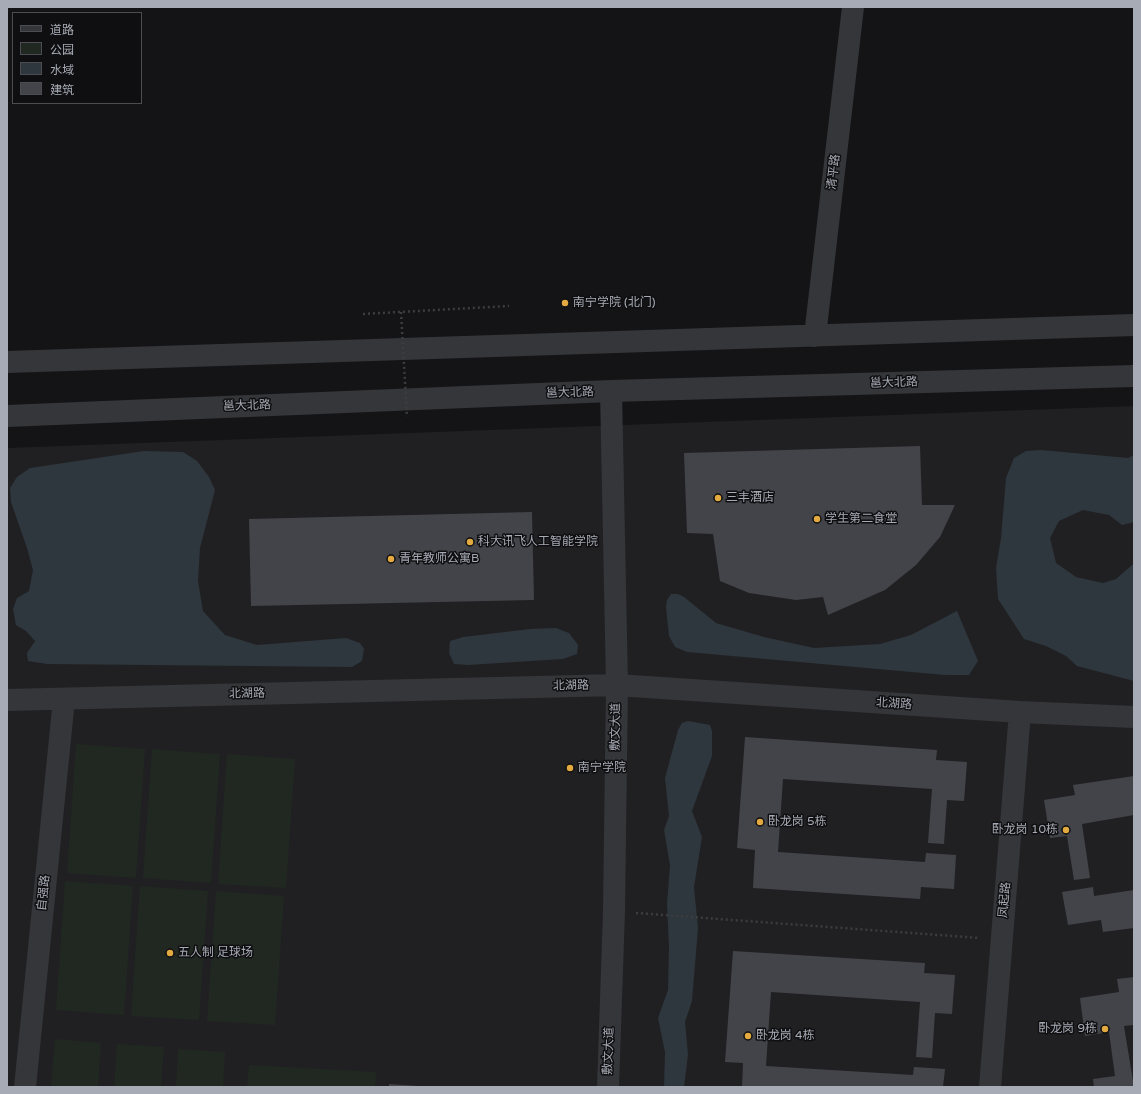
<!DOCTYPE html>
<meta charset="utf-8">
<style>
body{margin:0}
#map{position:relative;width:1141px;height:1094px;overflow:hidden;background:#141416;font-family:"Varela Round","Noto Sans SC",sans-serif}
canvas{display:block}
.frame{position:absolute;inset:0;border:8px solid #a7abb5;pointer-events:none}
.legend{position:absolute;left:12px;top:12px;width:130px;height:92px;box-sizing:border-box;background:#0f0f11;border:1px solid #4c4d53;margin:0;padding:5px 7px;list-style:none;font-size:12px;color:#a7abb5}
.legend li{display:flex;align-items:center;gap:8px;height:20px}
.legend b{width:20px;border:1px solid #4c4d53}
</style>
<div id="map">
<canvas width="1141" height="1094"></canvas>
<div class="frame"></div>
<ul class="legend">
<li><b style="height:5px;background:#35363a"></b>道路</li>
<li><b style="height:11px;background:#212821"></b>公园</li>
<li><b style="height:11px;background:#2e373d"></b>水域</li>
<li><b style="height:11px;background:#434449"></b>建筑</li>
</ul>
</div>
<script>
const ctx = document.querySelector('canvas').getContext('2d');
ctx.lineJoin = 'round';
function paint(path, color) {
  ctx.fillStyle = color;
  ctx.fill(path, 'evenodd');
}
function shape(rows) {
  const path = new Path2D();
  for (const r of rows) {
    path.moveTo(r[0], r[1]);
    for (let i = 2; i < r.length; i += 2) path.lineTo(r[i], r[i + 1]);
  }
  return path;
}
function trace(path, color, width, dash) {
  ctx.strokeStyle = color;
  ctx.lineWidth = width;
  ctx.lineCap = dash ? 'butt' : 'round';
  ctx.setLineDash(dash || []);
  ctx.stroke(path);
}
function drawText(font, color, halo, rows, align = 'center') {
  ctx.font = font + ' "Varela Round","Noto Sans SC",sans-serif';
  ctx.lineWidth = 3;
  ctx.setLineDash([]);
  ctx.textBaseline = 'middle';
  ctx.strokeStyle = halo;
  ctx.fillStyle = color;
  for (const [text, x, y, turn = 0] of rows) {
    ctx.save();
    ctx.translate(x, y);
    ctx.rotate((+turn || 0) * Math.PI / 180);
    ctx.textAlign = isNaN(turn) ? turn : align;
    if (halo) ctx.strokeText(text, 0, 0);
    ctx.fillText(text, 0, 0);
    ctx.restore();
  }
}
const built = shape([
 [1134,406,1134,1087,7,1087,7,448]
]);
const green = shape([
 [76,744,145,749,136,878,67,873],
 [152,749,220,754,211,883,143,878],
 [227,754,295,759,286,888,218,884],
 [65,881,133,886,124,1015,56,1010],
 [140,886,208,891,199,1020,131,1016],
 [216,891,284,896,275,1025,207,1021],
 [55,1039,101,1043,98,1087,51,1087],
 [117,1044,164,1047,161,1087,114,1087],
 [178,1049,225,1052,223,1087,176,1087],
 [249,1065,376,1072,375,1087,247,1087]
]);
const water = shape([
 [1041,450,1128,458,1134,455,1134,522,1122,525,1109,515,1083,510,1059,521,1050,538,1056,563,1076,577,1103,583,1116,579,1132,565,1134,565,1134,681,1077,666,1066,656,1046,646,1024,639,998,599,996,568,1001,538,1006,478,1014,458,1026,451],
 [144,451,183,452,197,461,209,477,215,490,200,548,198,581,203,611,225,635,257,645,346,638,360,643,364,649,362,661,352,667,47,664,28,661,27,653,35,641,26,631,16,625,13,609,17,598,29,591,33,570,27,548,11,502,10,488,17,477,30,468],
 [671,594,678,594,684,597,716,623,764,637,814,648,880,644,911,635,957,611,978,661,969,675,945,675,687,652,675,647,669,636,666,607,667,600],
 [556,628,569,633,578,645,577,654,563,659,468,665,454,664,449,653,450,641,463,637,530,629],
 [688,721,710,725,712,731,712,756,692,811,702,837,694,887,698,928,692,1001,685,1022,688,1055,684,1087,664,1087,665,1052,658,1018,668,990,669,947,667,904,670,865,664,830,669,816,665,778,678,730,682,723]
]);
const building = shape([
 [920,446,922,505,955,505,940,537,916,565,885,590,828,615,823,597,796,600,749,593,720,581,713,534,687,533,684,453],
 [532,512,534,600,251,606,249,519],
 [745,737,937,750,936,760,967,762,964,801,947,800,944,844,928,843,932,789,783,779,778,852,925,862,926,853,956,855,954,889,921,887,920,899,753,888,755,850,737,848],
 [1134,776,1134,815,1082,824,1090,878,1074,880,1067,836,1050,838,1044,800,1075,795,1073,785],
 [1093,887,1094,896,1134,890,1134,928,1103,932,1101,920,1068,925,1062,892],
 [733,951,925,963,924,973,955,975,952,1014,935,1013,932,1058,916,1057,920,1002,771,992,766,1066,913,1075,914,1067,945,1069,943,1087,742,1087,743,1063,725,1062],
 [1134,977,1134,1025,1124,1026,1134,1087,1094,1087,1093,1079,1115,1076,1109,1032,1085,1036,1080,998,1119,992,1117,979],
 [389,1084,418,1086,418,1087,389,1087]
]);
const path = shape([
 [363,314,509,306],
 [636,913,980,938]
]);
const minor = shape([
 [815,336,853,7],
 [7,362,1134,325],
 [7,416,611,391,1134,376],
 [7,700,617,685,1020,712,1134,717],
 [25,1087,64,699],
 [608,1087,614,911,617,685,611,391],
 [990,1087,1020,712]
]);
const pathBridge = shape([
 [401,312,407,417]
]);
const markers = [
 [565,303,4,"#e2aa40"],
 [718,498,4,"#e2aa40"],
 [817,519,4,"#e2aa40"],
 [470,542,4,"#e2aa40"],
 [391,559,4,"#e2aa40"],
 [570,768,4,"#e2aa40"],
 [760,822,4,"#e2aa40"],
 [1066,830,4,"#e2aa40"],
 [170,953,4,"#e2aa40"],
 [1105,1029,4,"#e2aa40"],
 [748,1036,4,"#e2aa40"]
];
const streetNames = [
 ["清平路",834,172,-83],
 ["邕大北路",894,383,-2],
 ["邕大北路",570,393,-2],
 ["邕大北路",247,406,-2],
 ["北湖路",571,686,-1],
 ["北湖路",247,694,-1],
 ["北湖路",894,704,4],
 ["敷文大道",616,727,-89],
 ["自强路",44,893,-84],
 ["凤起路",1005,900,-85],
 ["敷文大道",609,1051,-88]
];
const poiNames = [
 ["南宁学院 (北门)",573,303],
 ["三丰酒店",726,498],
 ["学生第二食堂",825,519],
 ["科大讯飞人工智能学院",478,542],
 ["青年教师公寓B",399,559],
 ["南宁学院",578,768],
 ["卧龙岗 5栋",768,822],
 ["卧龙岗 10栋",1058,830,"right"],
 ["五人制 足球场",178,953],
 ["卧龙岗 9栋",1097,1029,"right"],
 ["卧龙岗 4栋",756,1036]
];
paint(built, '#202023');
paint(green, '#212821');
paint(water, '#2e373d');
paint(building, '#434449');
trace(path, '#3c3d41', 2.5, [2, 3]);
trace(minor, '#35363a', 22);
trace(pathBridge, '#3c3d41', 2.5, [2, 3]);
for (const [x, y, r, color] of markers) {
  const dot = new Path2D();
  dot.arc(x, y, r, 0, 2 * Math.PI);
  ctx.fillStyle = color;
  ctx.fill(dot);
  trace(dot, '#0f0f11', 1.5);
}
drawText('12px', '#a7abb5', '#0f0f11', streetNames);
drawText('12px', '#a7abb5', '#0f0f11', poiNames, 'left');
</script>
